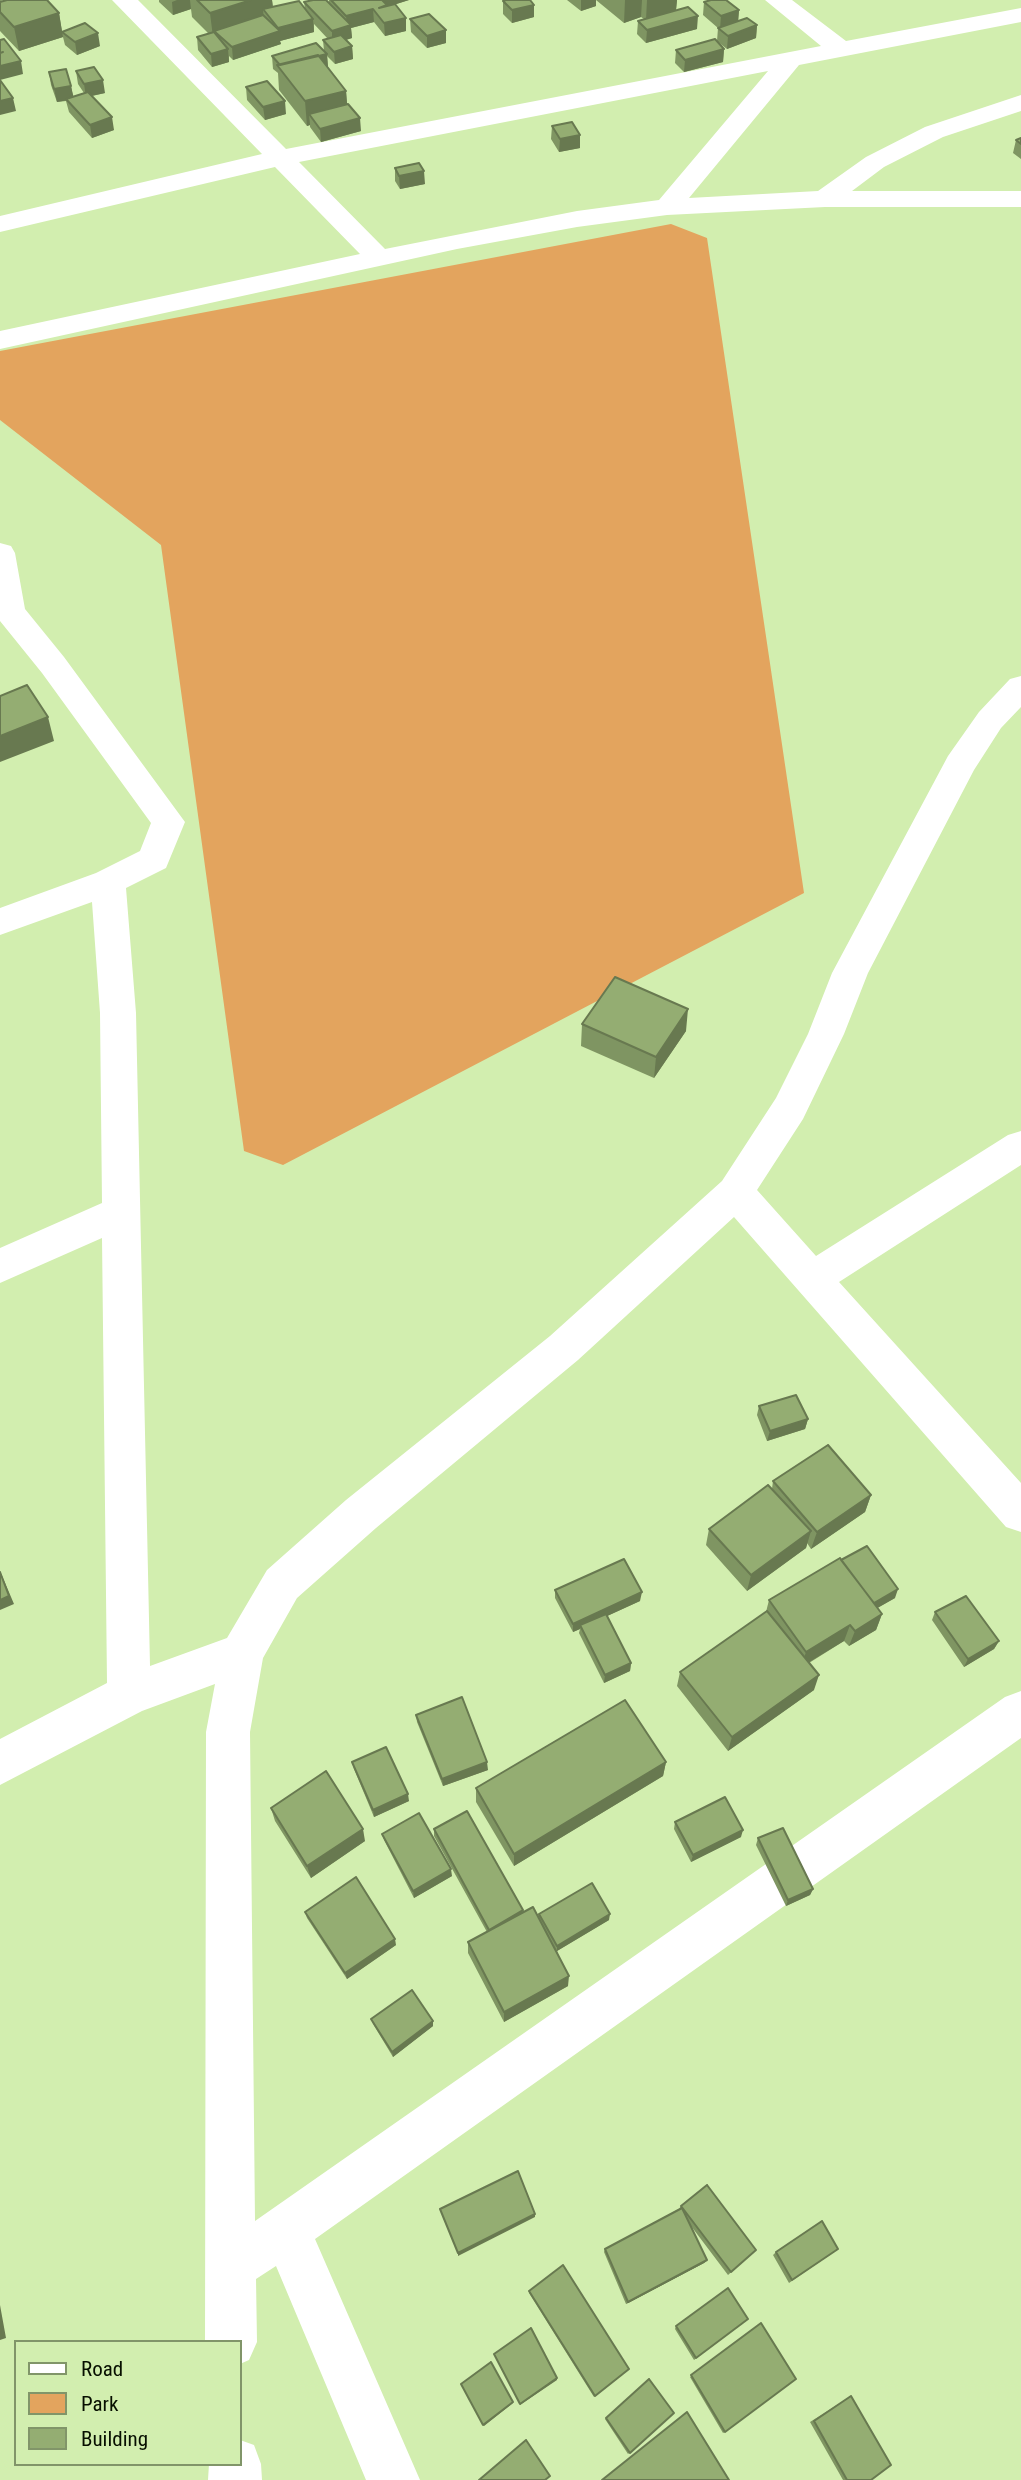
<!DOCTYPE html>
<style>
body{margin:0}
#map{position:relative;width:1021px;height:2480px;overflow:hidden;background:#d2eeaf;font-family:"Roboto Condensed",sans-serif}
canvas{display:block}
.legend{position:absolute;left:14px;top:2340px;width:228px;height:126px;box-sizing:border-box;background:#d2eeaf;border:2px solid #819569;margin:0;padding:9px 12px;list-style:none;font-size:21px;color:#070f00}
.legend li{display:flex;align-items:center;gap:14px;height:35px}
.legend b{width:35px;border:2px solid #819569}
</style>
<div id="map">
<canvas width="1021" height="2480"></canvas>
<ul class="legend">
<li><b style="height:9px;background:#fff"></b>Road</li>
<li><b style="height:19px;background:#e3a45e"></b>Park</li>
<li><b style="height:19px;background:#94ad72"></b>Building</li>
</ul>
</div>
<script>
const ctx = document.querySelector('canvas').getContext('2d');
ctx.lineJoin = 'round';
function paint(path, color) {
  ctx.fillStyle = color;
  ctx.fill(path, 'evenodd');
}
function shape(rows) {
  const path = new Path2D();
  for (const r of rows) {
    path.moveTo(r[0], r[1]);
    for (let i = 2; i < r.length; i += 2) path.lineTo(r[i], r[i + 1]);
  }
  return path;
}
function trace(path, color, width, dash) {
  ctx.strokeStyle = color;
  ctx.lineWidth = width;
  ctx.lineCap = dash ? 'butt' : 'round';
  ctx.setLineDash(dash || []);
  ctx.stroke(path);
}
const green = shape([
 [671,224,707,238,804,893,283,1165,244,1151,161,545,0,420,0,351]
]);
const minor = shape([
 [112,0,138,0,286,149,821,46,765,0,792,0,846,41,1021,8,1021,22,799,65,689,198,818,191,866,157,925,127,1021,95,1021,111,943,137,884,167,852,191,1021,191,1021,207,825,207,667,215,577,227,457,249,0,349,0,331,360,254,275,167,0,232,0,216,262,154,112,0],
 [768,71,659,200,577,211,385,249,299,162,768,71],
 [0,543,11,546,15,553,25,609,64,657,185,822,166,868,126,888,136,1013,150,1666,227,1638,267,1570,346,1500,550,1336,722,1181,776,1098,808,1034,832,973,948,756,979,712,1010,679,1021,676,1021,707,1001,728,974,770,868,973,844,1034,803,1119,757,1190,816,1256,1008,1135,1021,1131,1021,1165,839,1282,1021,1483,1021,1532,1006,1527,734,1217,578,1360,376,1528,297,1598,263,1658,250,1732,255,2221,1005,1697,1021,1691,1021,1738,315,2239,420,2480,366,2480,276,2266,256,2279,257,2342,249,2360,240,2364,240,2342,205,2342,206,1732,215,1684,142,1711,0,1785,0,1739,107,1683,102,1238,0,1283,0,1248,102,1203,100,1013,92,902,0,935,0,908,96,873,140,851,151,823,42,673,0,621,0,543],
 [240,2440,254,2445,261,2464,262,2480,208,2480,209,2464,240,2464,240,2440]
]);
const wall = shape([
 [0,0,59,13,62,32,100,46,77,55,65,45,63,37,19,51,0,31],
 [159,0,272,0,273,7,305,9,304,2,329,4,329,0,409,0,393,5,406,31,385,36,374,22,351,28,352,38,346,40,352,46,353,59,335,64,327,56,328,67,346,91,347,104,361,131,321,142,310,127,310,125,307,126,279,90,278,73,273,69,272,56,324,51,323,40,328,39,314,24,314,32,280,41,281,44,233,60,229,56,229,62,212,67,198,50,197,37,209,34,192,17,191,9,173,15,159,2],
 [567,0,677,0,676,10,697,29,646,43,637,34,638,21,644,19,641,17,624,23,596,0,596,6,581,11],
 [503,1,534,5,534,17,512,23,503,14],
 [704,2,739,10,738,21,757,25,756,38,727,49,717,41,724,49,723,62,684,72,675,63,676,50,717,41,718,28,703,15],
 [410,19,446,30,446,43,427,48,411,32],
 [76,71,105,93,92,96,114,130,92,138,69,112,66,101,57,102,51,85,49,72,71,86,73,97,84,93,78,84],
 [246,87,286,114,265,120,247,100],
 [552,126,580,148,559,152,551,139],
 [1021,138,1021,159,1013,153,1016,140],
 [395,168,425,184,400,189,395,181],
 [582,1024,686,1031,654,1078,581,1046],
 [759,1406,808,1419,805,1429,767,1441,757,1415],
 [773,1481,871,1495,865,1512,811,1549,807,1543,806,1548,747,1591,706,1545,709,1529,772,1489],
 [555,1590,640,1601,607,1616,631,1663,630,1671,604,1683,579,1633,580,1629,573,1632,555,1598],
 [895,1598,877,1608,882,1614,876,1630,849,1646,844,1641,809,1663,814,1690,728,1751,677,1686,680,1672,766,1612,769,1600],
 [935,1612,999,1641,994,1649,964,1667,932,1620],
 [416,1715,488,1770,443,1786,417,1722],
 [352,1762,409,1801,374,1817,354,1769],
 [666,1762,663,1776,514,1866,476,1802,476,1788],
 [271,1808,365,1841,311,1878,275,1821],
 [675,1822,741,1837,691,1862,674,1829],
 [434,1829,523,1912,538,1917,539,1914,609,1920,557,1951,568,1986,504,2022,468,1953,468,1942,487,1932,434,1836],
 [382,1834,452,1876,414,1898,384,1840],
 [758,1838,813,1889,810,1895,786,1906,756,1845],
 [305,1912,396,1945,347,1979,307,1918],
 [371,2019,433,2021,433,2026,393,2057,373,2024],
 [681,2206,756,2250,728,2275,688,2222,707,2260,704,2263,626,2304,604,2252,605,2249,679,2209],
 [838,2249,789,2283,773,2255,776,2252],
 [529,2291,628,2370,594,2397,529,2293],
 [748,2319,694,2360,675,2329,676,2326],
 [761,2323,725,2432,723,2433,690,2377],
 [649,2379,674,2413,628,2454,605,2419],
 [851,2396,871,2480,843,2480,810,2422]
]);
const shadedWall = shape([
 [177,0,190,0,191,9,173,15,172,2],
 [251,0,272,0,274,18,263,9,264,21,214,31,215,37,213,37,210,13],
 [383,0,409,0,387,7,380,17],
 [581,0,596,0,596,6,581,11],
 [625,0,642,0,641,17,624,23],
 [647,0,677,0,676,10,646,20],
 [534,5,534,17,512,23,512,10],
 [373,9,374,22,351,28,352,38,332,44,332,31,347,27,346,16],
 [739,10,738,23,720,29,721,16],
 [59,13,63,37,19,51,14,27],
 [698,16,697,29,646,43,647,30],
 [406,18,406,31,385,36,384,23],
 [313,19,314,32,280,41,281,44,233,60,232,47,278,28],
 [757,25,756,38,727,49,728,36],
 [446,30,446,43,427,48,427,36],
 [98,33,100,46,77,55,75,42],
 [352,46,353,59,335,64,334,52],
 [228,49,229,62,212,67,211,54],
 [724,49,723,62,684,72,685,60],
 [0,53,21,61,23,74,0,80],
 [327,54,328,67,283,67],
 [103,80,105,93,86,97,84,84],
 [71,86,74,99,57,102,54,89],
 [346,91,348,115,309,114,310,125,307,126,305,101],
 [13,98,16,111,0,115,0,101],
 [285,101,286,114,265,120,263,107],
 [112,117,114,130,92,138,90,125],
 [360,118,361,131,321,142,320,129],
 [580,135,580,148,559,152,560,139],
 [424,171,425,184,400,189,399,176],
 [48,717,54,741,0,762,0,736],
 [688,1009,686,1031,654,1078,656,1057],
 [808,1419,805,1429,767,1441,770,1431],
 [871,1495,865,1512,811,1549,817,1532],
 [811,1531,806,1548,747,1591,751,1575],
 [0,1571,14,1604,0,1610],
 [898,1589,895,1598,867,1614,870,1605],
 [642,1592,640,1601,581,1628,580,1625,580,1629,573,1632,573,1624],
 [882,1614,876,1630,849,1646,855,1631],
 [850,1625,844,1641,801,1667,806,1652],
 [999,1641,994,1649,964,1667,968,1659],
 [631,1663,630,1671,604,1683,605,1675],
 [819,1675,814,1690,728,1751,732,1737],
 [487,1762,488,1770,443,1786,442,1779],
 [666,1762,663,1776,514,1866,514,1854],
 [408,1794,409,1801,374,1817,373,1810],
 [363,1829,365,1841,311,1878,307,1866],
 [743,1830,741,1837,691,1862,693,1855],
 [451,1869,452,1876,414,1898,413,1891],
 [813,1889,810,1895,786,1906,788,1900],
 [610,1914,609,1920,557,1951,557,1946],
 [395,1939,396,1945,347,1979,345,1973],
 [569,1976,568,1986,504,2022,504,2012],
 [433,2021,433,2026,393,2057,392,2052],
 [535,2214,535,2217,458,2256,458,2253],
 [707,2260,704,2263,626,2304,628,2302],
 [0,2305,6,2338,0,2340],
 [557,2378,557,2380,520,2405,520,2404],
 [513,2402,513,2403,484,2426,483,2425]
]);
const building = shape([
 [7,0,47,0,59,13,14,27,0,12,0,2,7,0],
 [197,0,251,0,210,13,197,0],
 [313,0,326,0,351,25,332,31,304,2,313,0],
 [331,0,382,0,387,5,379,8,395,4,406,18,384,23,373,9,346,16,331,0],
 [506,0,530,0,534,5,512,10,503,1,506,0],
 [711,0,726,0,739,10,721,16,704,2,711,0],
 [299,1,313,19,278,28,263,9,299,1],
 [688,7,698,16,647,30,638,21,688,7],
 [429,14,446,30,427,36,410,19,429,14],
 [263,15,280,31,232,47,214,31,263,15],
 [747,18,757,25,728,36,718,28,747,18],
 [85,23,98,33,75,42,62,32,85,23],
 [214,32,228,49,211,54,197,37,214,32],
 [341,35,352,46,334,52,323,40,341,35],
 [4,39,21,61,0,66,0,53,3,52,0,53,0,40,4,39],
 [715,39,724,49,685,60,676,50,715,39],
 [316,43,327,54,280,65,272,56,316,43],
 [318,55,346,91,305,101,277,65,318,55],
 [94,67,103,80,84,84,76,71,94,67],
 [66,69,71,86,54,89,49,72,66,69],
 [0,80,13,98,0,101,0,80],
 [267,81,285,101,263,107,246,87,267,81],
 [88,92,112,117,90,125,66,99,88,92],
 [348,104,360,118,320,129,309,114,348,104],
 [572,122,580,135,560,139,552,126,572,122],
 [1021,138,1021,144,1016,140,1021,138],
 [419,163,424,171,399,176,395,168,419,163],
 [27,685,48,717,0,736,0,696,27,685],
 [615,977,688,1009,656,1057,582,1024,615,977],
 [796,1395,808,1419,770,1431,759,1406,796,1395],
 [828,1445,871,1495,817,1532,773,1481,828,1445],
 [768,1485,811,1531,751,1575,709,1529,768,1485],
 [867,1546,898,1589,874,1603,841,1560,867,1546],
 [840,1558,882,1614,855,1631,850,1625,806,1652,769,1600,840,1558],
 [624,1559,642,1592,573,1624,555,1590,624,1559],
 [0,1572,9,1596,0,1600,0,1572],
 [966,1596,999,1641,968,1659,935,1612,966,1596],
 [767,1611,819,1675,732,1737,680,1672,767,1611],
 [606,1614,631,1663,605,1675,580,1625,606,1614],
 [462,1697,487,1762,442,1779,416,1715,462,1697],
 [625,1700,666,1762,514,1854,476,1788,625,1700],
 [386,1747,408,1794,373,1810,352,1762,386,1747],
 [326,1771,363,1829,307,1866,271,1808,326,1771],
 [725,1797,743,1830,693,1855,675,1822,725,1797],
 [467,1811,523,1910,489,1930,434,1829,467,1811],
 [419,1813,451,1869,413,1891,382,1834,419,1813],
 [783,1828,813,1889,788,1900,758,1838,783,1828],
 [356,1877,395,1939,345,1973,305,1912,356,1877],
 [592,1883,610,1914,557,1946,539,1914,592,1883],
 [533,1907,569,1976,504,2012,468,1942,533,1907],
 [412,1990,433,2021,392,2052,371,2019,412,1990],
 [518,2171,535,2214,458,2253,440,2209,518,2171],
 [707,2185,756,2250,731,2272,681,2206,707,2185],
 [682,2208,707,2260,628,2302,605,2249,682,2208],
 [822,2221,838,2249,792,2280,776,2252,822,2221],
 [563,2265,629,2369,595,2396,529,2291,563,2265],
 [728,2288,748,2319,696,2358,676,2326,728,2288],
 [761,2323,796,2379,725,2432,691,2375,761,2323],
 [531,2328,557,2378,520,2404,494,2354,531,2328],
 [491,2362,513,2402,483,2425,461,2384,491,2362],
 [649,2379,674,2413,630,2453,606,2418,649,2379],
 [851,2396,891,2465,871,2480,847,2480,814,2421,851,2396],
 [687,2412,729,2480,602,2480,687,2412],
 [526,2440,550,2476,545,2480,479,2480,526,2440]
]);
paint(green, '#e3a45e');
paint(minor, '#fff');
paint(wall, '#7f9562');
paint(shadedWall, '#687950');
paint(building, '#94ad72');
trace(building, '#687950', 2);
</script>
